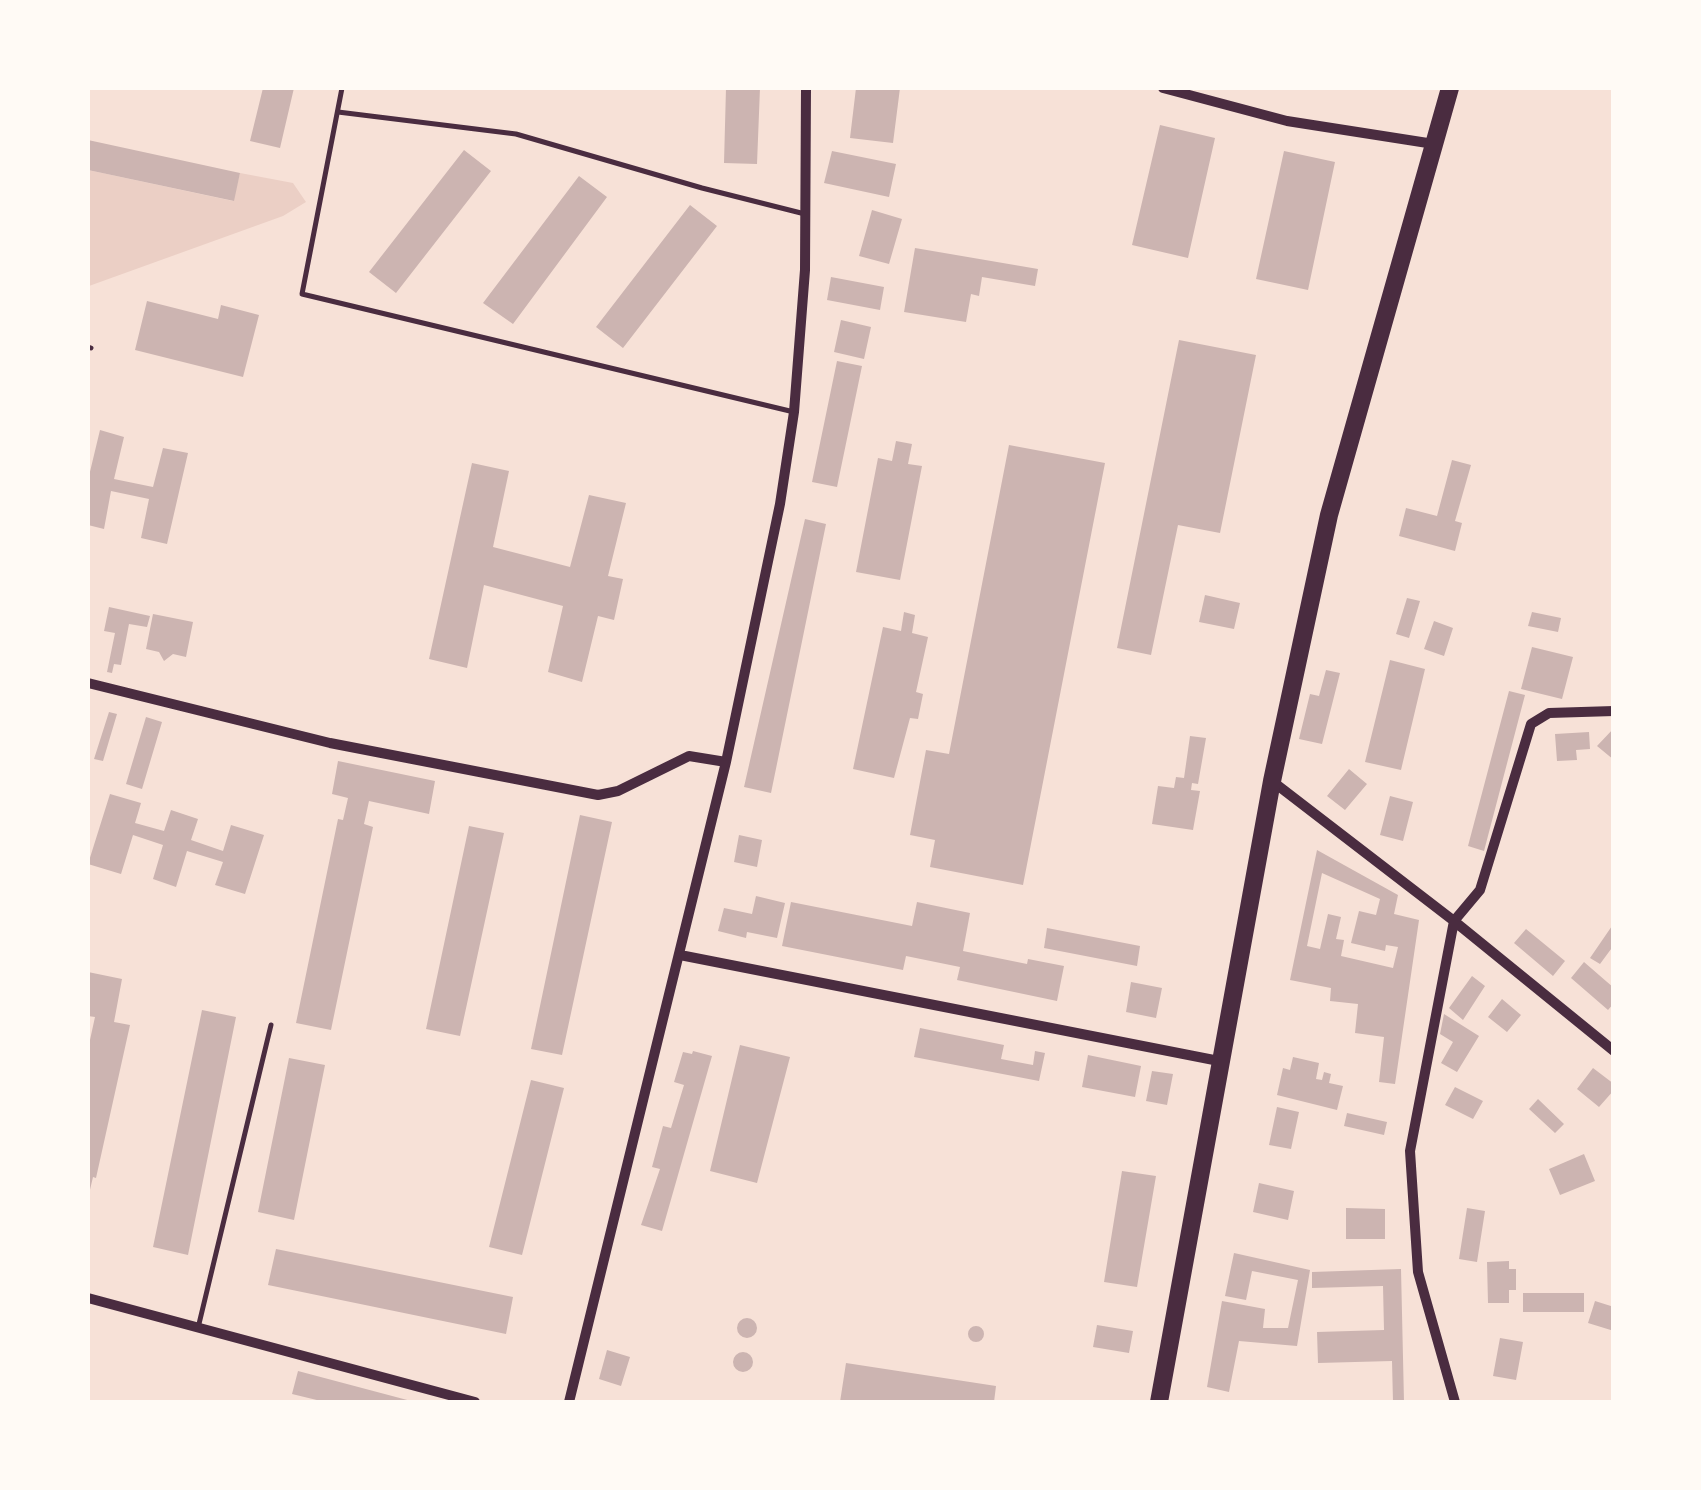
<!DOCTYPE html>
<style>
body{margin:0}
#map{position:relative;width:1701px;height:1490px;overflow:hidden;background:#f7e1d7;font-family:"PT Sans",sans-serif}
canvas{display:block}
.frame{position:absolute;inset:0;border:90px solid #fffaf5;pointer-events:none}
</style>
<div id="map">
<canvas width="1701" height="1490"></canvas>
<div class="frame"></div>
</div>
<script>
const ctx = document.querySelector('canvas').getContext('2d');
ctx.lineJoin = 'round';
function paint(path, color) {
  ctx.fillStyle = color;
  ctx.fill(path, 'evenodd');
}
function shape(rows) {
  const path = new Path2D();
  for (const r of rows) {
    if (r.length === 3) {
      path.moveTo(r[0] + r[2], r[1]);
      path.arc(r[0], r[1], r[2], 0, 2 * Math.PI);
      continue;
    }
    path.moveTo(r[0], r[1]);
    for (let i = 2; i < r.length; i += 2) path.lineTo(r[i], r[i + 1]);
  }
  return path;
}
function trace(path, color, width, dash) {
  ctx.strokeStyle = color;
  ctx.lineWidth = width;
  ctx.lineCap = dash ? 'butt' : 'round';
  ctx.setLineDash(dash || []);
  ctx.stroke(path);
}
const green = shape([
 [88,170,233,201,240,173,293,183,306,202,283,216,89,286]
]);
const building = shape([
 [263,88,294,88,280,148,250,141],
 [726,88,760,88,757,164,724,163],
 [856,88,900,88,893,143,850,138],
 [1160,125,1215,138,1188,258,1132,245],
 [88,140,240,173,234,201,88,170],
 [464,150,491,171,396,293,369,272],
 [832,151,896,164,889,197,824,183],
 [1284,151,1335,162,1308,290,1256,279],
 [579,176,607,197,513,324,483,303],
 [690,205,717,226,623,348,596,327],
 [872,210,902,219,889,264,859,256],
 [915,248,1038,269,1035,286,982,277,979,296,971,294,966,322,904,312],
 [831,277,884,287,880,310,827,300],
 [147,301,218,319,221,305,259,315,243,377,135,350],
 [841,320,871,327,864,359,834,352],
 [1179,340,1256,355,1220,533,1178,525,1151,655,1117,648],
 [837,361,862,366,837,487,812,482],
 [100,430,124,437,114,479,153,487,163,448,188,453,167,544,141,538,149,499,111,491,104,529,88,525,88,480],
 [896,441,912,444,908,464,922,466,900,580,856,572,878,458,892,461],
 [1009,445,1105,463,1023,885,930,867,935,840,910,835,926,750,949,754],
 [1452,460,1471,465,1455,521,1462,523,1455,551,1399,536,1406,508,1437,516],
 [472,463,509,471,493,547,570,567,589,495,626,503,608,576,623,579,614,620,598,616,582,682,548,672,563,606,484,585,467,668,429,659],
 [805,519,826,524,771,793,744,787],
 [1205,595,1240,603,1234,629,1199,622],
 [1407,598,1420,601,1409,638,1396,634],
 [109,607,150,616,147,627,129,624,121,665,114,664,112,673,107,672,115,633,104,631],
 [904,612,915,615,912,633,928,637,916,692,923,694,918,719,910,718,894,778,853,769,883,627,901,631],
 [1532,612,1561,618,1558,632,1528,626],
 [153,614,193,622,186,657,173,654,164,661,159,652,146,649],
 [1434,621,1453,628,1444,656,1424,649],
 [1532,647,1573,657,1562,699,1521,689],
 [1390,660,1425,669,1401,770,1365,762],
 [1326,670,1340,673,1322,744,1299,739,1310,694,1319,696],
 [1509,691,1525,695,1484,851,1468,846],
 [109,712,117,714,103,761,94,759],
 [146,717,162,722,142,789,126,784],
 [1614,728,1614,760,1597,746],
 [1589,732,1590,749,1576,750,1577,760,1557,761,1555,734],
 [1190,736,1206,738,1198,784,1192,783,1191,790,1200,791,1193,830,1152,824,1158,786,1174,788,1176,777,1184,778],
 [338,761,435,781,429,814,369,801,364,824,373,827,331,1030,296,1023,338,819,343,820,348,798,332,794],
 [1349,769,1367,784,1345,810,1327,796],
 [110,794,141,803,135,823,164,831,171,810,198,819,191,840,223,851,231,825,264,835,245,894,215,885,223,862,187,851,176,887,153,879,163,845,133,835,121,874,88,864],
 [1390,796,1413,802,1403,841,1380,835],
 [580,815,612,822,562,1055,531,1049],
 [469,826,504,833,460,1036,426,1029],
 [739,835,762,840,757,867,734,862],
 [1317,850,1398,895,1394,914,1419,920,1395,1084,1379,1082,1384,1037,1355,1033,1358,1004,1330,1001,1331,988,1290,980],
 [1322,873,1380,899,1376,915,1359,911,1351,943,1385,951,1386,945,1398,947,1393,968,1341,956,1344,940,1336,939,1341,917,1328,914,1320,949,1307,946],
 [756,896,785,903,777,938,747,932,746,938,718,931,724,908,752,914],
 [791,902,912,926,917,902,970,913,963,951,1027,964,1028,959,1064,966,1057,1001,957,980,960,967,906,956,903,970,782,946],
 [1614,923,1614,945,1600,964,1590,958],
 [1047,928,1140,946,1137,966,1044,948],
 [1526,929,1565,961,1553,976,1514,943],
 [1584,962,1614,988,1614,1003,1608,1010,1571,978],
 [88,972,122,979,114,1022,130,1025,96,1178,93,1177,89,1194,88,1049,95,1017,88,1016],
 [1472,976,1485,986,1463,1020,1449,1008],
 [1131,982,1162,988,1156,1018,1126,1012],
 [1502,999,1521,1015,1507,1032,1488,1017],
 [202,1010,236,1017,188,1255,153,1247],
 [1444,1014,1479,1036,1457,1072,1441,1063,1453,1042,1440,1034],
 [920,1028,1004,1045,1001,1059,1033,1065,1035,1051,1045,1053,1039,1081,914,1057],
 [740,1045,790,1057,757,1183,710,1171],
 [693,1051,712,1056,662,1231,641,1225,660,1169,652,1167,663,1126,671,1128,684,1085,674,1082,683,1052,692,1054],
 [1088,1055,1141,1066,1135,1097,1082,1087],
 [1293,1057,1319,1063,1316,1079,1322,1080,1324,1072,1331,1074,1329,1083,1343,1086,1337,1110,1277,1095,1283,1068,1290,1070],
 [289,1058,325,1065,294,1220,258,1212],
 [1593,1068,1614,1084,1614,1090,1599,1107,1577,1089],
 [1152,1071,1173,1074,1167,1105,1146,1101],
 [531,1080,564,1088,522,1255,489,1247],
 [1455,1087,1483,1101,1473,1119,1445,1105],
 [1538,1099,1564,1124,1555,1133,1529,1109],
 [1277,1107,1299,1112,1291,1149,1269,1145],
 [1347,1113,1387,1122,1384,1135,1344,1126],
 [1584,1154,1595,1181,1560,1195,1549,1169],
 [1122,1171,1156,1176,1137,1287,1104,1282],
 [1259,1183,1294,1191,1288,1220,1253,1212],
 [1346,1208,1385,1209,1385,1239,1346,1239],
 [1467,1208,1485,1211,1477,1262,1459,1259],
 [276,1249,513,1297,506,1334,268,1285],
 [1234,1253,1310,1270,1297,1346,1239,1341,1229,1392,1207,1387,1222,1301,1265,1309,1263,1328,1288,1328,1298,1280,1252,1271,1246,1300,1225,1296],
 [1509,1261,1509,1269,1516,1269,1516,1290,1509,1290,1509,1303,1488,1303,1487,1262],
 [1401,1269,1404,1402,1393,1402,1392,1361,1318,1363,1317,1332,1384,1330,1383,1286,1312,1288,1312,1272],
 [1523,1293,1584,1293,1584,1312,1523,1312],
 [1595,1301,1614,1307,1614,1331,1588,1323],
 [747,1328,10],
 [1097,1325,1133,1331,1129,1353,1093,1347],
 [976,1334,8],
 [1500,1338,1523,1342,1516,1380,1493,1376],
 [607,1350,630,1357,621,1386,599,1379],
 [743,1362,10],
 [846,1363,996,1386,994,1402,840,1402],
 [298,1371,411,1401,411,1402,325,1402,292,1394]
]);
const service = shape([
 [342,88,302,294,794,412],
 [338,112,516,134,702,188,805,214],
 [88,347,91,348],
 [198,1328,271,1025]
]);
const minor = shape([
 [1163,88,1287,121,1434,144],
 [88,683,330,743,598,795,618,791,689,756,726,762],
 [1272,781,1454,921,1614,1051],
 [680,955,1219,1061],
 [88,1298,475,1402],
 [569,1402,726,762,780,504,794,412,805,270,806,88],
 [1455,1402,1418,1272,1410,1151,1454,921,1480,890,1531,724,1549,713,1614,711]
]);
const trunk = shape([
 [1159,1402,1272,781,1329,515,1450,88]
]);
paint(green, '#ebcfc5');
paint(building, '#ccb4b1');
trace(service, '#4a2c40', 5);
trace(minor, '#4a2c40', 10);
trace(trunk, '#4a2c40', 18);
</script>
